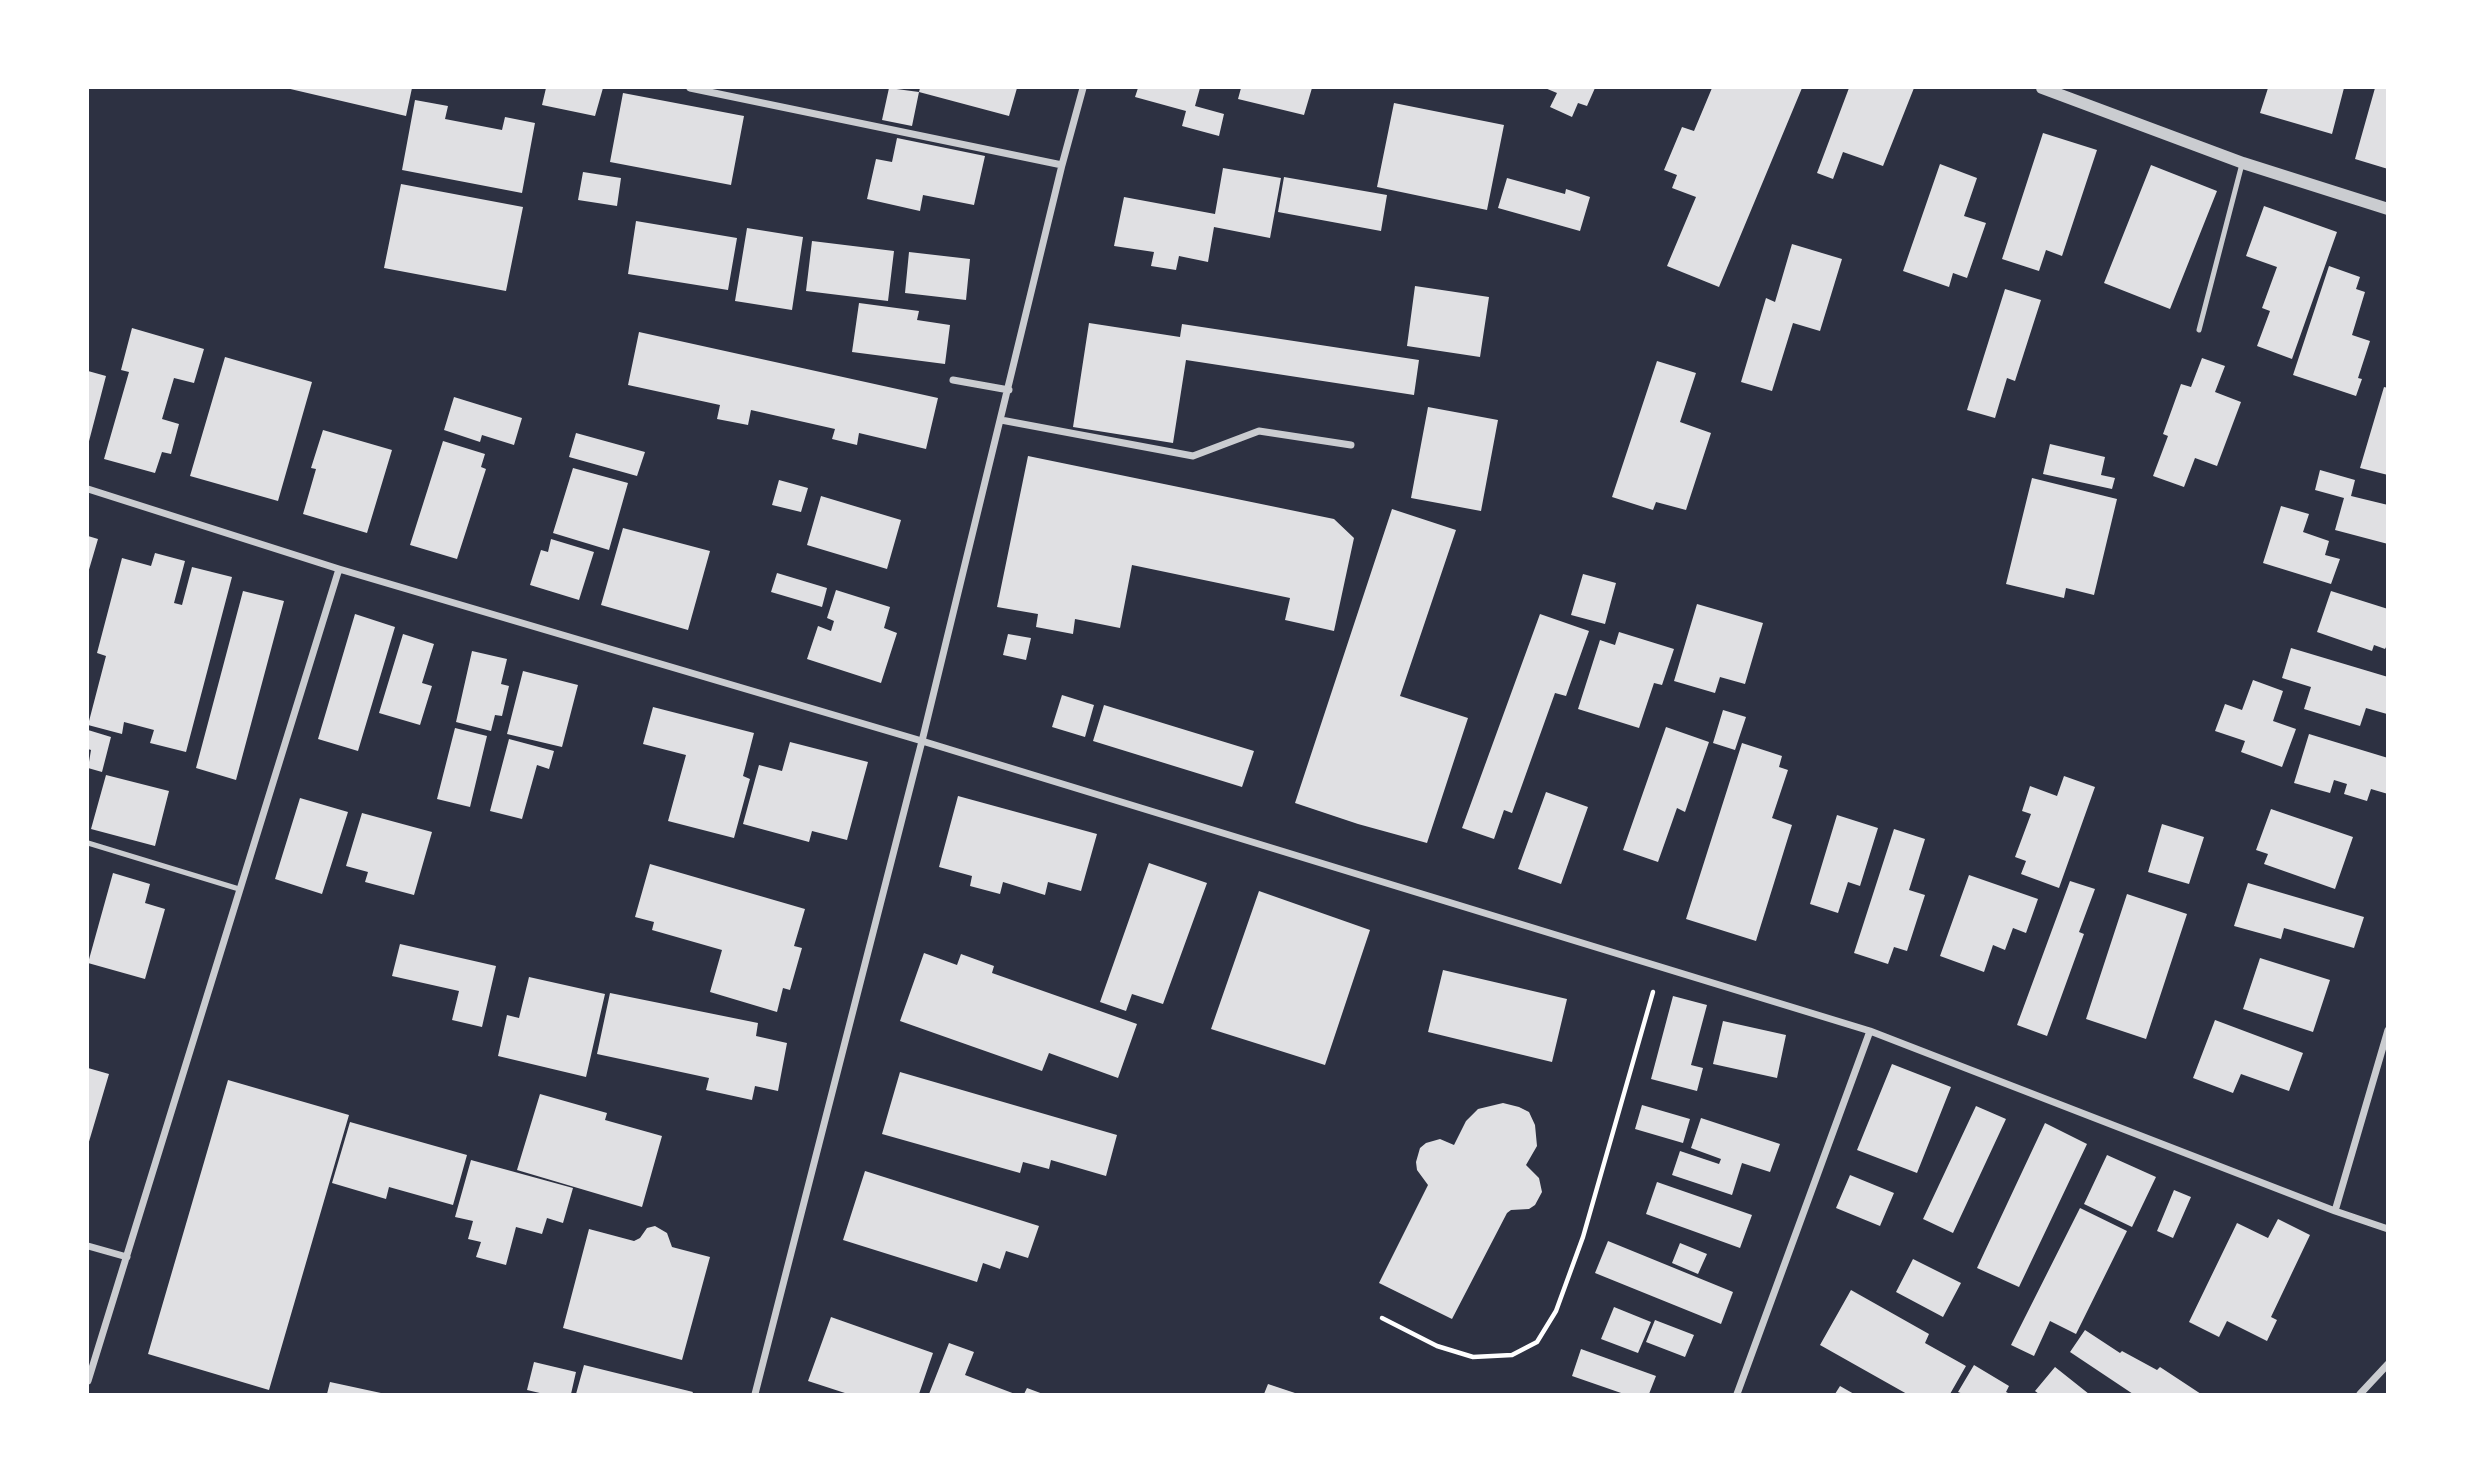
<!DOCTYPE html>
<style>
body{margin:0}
#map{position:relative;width:2475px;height:1482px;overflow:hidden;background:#2d3142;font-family:Arial,sans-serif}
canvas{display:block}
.frame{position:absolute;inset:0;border:89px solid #fff;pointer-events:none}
</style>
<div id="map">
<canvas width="2475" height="1482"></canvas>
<div class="frame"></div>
</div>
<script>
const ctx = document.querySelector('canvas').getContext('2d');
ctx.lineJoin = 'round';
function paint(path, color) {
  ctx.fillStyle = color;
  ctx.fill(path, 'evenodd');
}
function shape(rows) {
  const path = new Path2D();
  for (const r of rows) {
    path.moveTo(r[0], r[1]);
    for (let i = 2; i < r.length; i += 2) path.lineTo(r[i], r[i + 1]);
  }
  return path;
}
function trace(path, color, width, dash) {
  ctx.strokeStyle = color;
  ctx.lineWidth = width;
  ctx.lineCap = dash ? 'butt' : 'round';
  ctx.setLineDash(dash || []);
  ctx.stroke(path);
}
const building = shape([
 [286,88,412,88,406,116],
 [546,88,603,88,595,116,542,105],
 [889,88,919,92,912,126,882,120],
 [920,88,1017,88,1009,116,919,92],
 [1138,88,1200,88,1195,106,1224,114,1219,136,1182,126,1186,111,1135,97],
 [1241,88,1312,88,1304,115,1238,99],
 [1545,88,1595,88,1587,106,1578,103,1572,117,1550,107,1557,93],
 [1712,88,1802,88,1719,287,1667,266,1696,197,1672,188,1677,175,1664,170,1682,127,1694,131],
 [1849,88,1914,88,1883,166,1843,152,1833,179,1817,173],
 [2268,88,2344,88,2332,134,2260,113],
 [2375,88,2388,88,2388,169,2355,159],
 [623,93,744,116,731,185,610,162],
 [415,100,448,106,445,119,502,130,505,117,535,123,522,193,402,170],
 [1394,103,1504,125,1487,210,1377,187],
 [2043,133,2097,150,2062,256,2046,250,2039,271,2002,259],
 [897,138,985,156,974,205,923,195,920,211,867,199,876,159,892,162],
 [1940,164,1977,178,1964,216,1986,223,1967,278,1953,273,1949,287,1903,271],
 [2151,165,2217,191,2170,309,2104,283],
 [1223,168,1281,178,1270,238,1214,227,1208,262,1179,256,1176,270,1151,266,1154,252,1114,246,1124,197,1215,214],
 [583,172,621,178,617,206,578,200],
 [1284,177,1387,195,1381,231,1278,212],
 [1507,178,1565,194,1566,189,1590,197,1580,231,1498,208],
 [401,184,523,207,506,291,384,268],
 [2264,206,2337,232,2292,359,2257,346,2270,311,2262,308,2277,267,2246,256],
 [636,221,737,238,728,290,628,274],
 [747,228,803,237,792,310,735,301],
 [812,241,894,251,888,301,806,291],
 [1792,244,1842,259,1820,331,1793,323,1772,391,1741,382,1766,298,1775,302],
 [909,252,970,259,966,300,905,293],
 [2329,266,2360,277,2356,289,2365,292,2352,335,2370,341,2358,378,2362,379,2356,396,2293,375],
 [1415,286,1489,297,1480,357,1407,346],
 [2005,289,2041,300,2015,381,2007,378,1995,418,1967,410],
 [859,303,919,311,917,320,950,325,945,364,852,352],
 [1089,323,1180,337,1182,324,1419,360,1414,395,1186,360,1173,443,1073,427],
 [132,328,204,349,194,383,174,378,162,419,179,424,171,454,162,452,155,473,104,459,129,372,121,370],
 [639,332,938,398,926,449,859,433,857,445,832,439,835,429,751,410,748,425,717,419,720,405,628,385],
 [225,357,312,382,278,501,190,476],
 [2202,358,2225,366,2215,392,2241,402,2217,466,2195,458,2184,487,2153,476,2168,436,2163,434,2181,384,2191,387],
 [1657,361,1696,373,1680,422,1711,433,1686,510,1656,502,1653,510,1612,497],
 [88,371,106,376,88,445],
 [2384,387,2388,388,2388,475,2360,468],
 [454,397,522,418,514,445,482,435,480,442,444,430],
 [1428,407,1498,420,1481,511,1411,498],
 [323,430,392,450,367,533,303,514,316,469,311,468],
 [576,433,645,452,637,476,569,457],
 [443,441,485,454,481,467,486,469,457,559,410,545],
 [2050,444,2105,457,2101,475,2115,478,2112,489,2043,474],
 [1028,456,1334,519,1354,538,1334,631,1285,620,1290,598,1132,565,1120,628,1075,619,1073,634,1036,627,1038,614,997,607],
 [573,468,628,483,609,550,553,533],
 [2320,470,2355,480,2351,496,2388,505,2388,544,2335,530,2344,498,2315,490],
 [2032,478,2117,499,2094,595,2066,588,2064,598,2006,584],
 [779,480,808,488,801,512,772,505],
 [821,496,901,520,887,569,807,545],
 [2281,506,2309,514,2303,532,2329,541,2325,555,2340,559,2331,584,2263,563],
 [1392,509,1456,530,1400,696,1468,718,1427,843,1358,824,1295,803],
 [623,528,710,551,688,630,601,605],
 [88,536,98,539,88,573],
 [551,539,594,552,579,600,530,585,541,550,548,552],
 [155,553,185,561,174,603,182,605,192,567,232,577,186,752,150,743,154,730,124,722,122,734,88,725,106,656,97,653,122,558,151,566],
 [777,573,827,588,822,607,771,592],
 [1583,574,1616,583,1605,624,1571,615],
 [836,590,890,607,884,628,897,633,881,683,807,659,818,626,831,631,834,621,827,618],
 [243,591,284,601,236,780,196,768],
 [2331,591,2388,609,2388,643,2385,649,2374,645,2372,651,2317,632],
 [1697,604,1763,623,1745,684,1720,677,1715,693,1674,681],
 [355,614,395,627,358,751,318,739],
 [1540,614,1589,631,1566,696,1555,693,1512,813,1504,810,1494,839,1462,828],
 [1619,632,1674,649,1662,685,1654,683,1639,728,1578,709,1600,640,1615,645],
 [403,634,434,644,422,683,432,686,420,725,379,713],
 [1008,634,1031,638,1026,660,1003,655],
 [2291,648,2388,677,2387,714,2366,708,2360,726,2304,709,2311,687,2282,678],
 [472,651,507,659,501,684,509,686,502,716,495,715,491,731,456,722],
 [523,671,578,685,562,747,507,734],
 [2253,680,2283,691,2273,721,2296,729,2282,767,2241,752,2245,741,2215,731,2225,704,2242,710],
 [1062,695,1094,705,1085,737,1052,727],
 [1104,705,1254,751,1242,787,1093,741],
 [653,707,754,733,743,776,750,779,734,838,668,821,686,755,643,744],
 [1723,710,1746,717,1735,750,1713,743],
 [1666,727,1709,742,1685,812,1677,808,1658,862,1623,850],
 [455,728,487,736,470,807,437,799],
 [88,730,111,737,102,772,88,768,91,750,88,749],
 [2309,734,2388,758,2388,794,2371,789,2367,801,2344,794,2347,784,2334,780,2330,793,2294,783],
 [509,739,554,751,549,769,537,765,522,819,490,811],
 [790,742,868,762,847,840,812,831,809,842,743,824,759,765,782,771],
 [1742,743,1782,756,1779,767,1788,770,1772,818,1792,825,1756,941,1686,919],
 [106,775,169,791,155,846,91,829],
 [2064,776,2095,787,2059,888,2021,874,2026,861,2015,857,2031,814,2022,811,2030,786,2057,796],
 [1546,792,1588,807,1561,884,1518,869],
 [958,796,1097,834,1081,891,1048,882,1045,895,1003,882,1000,894,970,886,972,876,939,867],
 [300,798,348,812,322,894,275,879],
 [2271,809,2353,837,2335,889,2264,864,2268,854,2256,850],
 [362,813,432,832,414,895,365,882,368,872,346,866],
 [1837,815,1878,828,1860,886,1848,882,1838,913,1810,904],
 [2162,824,2204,837,2189,884,2148,872],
 [1894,829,1925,839,1909,890,1925,895,1907,951,1894,947,1888,964,1854,953],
 [1149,863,1207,883,1163,1004,1132,994,1126,1011,1100,1002],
 [650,864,805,909,794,946,802,948,790,990,783,988,777,1012,710,992,722,950,652,930,654,922,635,917],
 [113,873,150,884,145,903,165,909,145,979,88,963],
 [1969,875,2038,899,2026,933,2013,928,2005,950,1993,945,1984,972,1940,956],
 [2070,881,2095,889,2079,932,2084,934,2047,1036,2017,1025],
 [2248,883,2364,917,2354,948,2284,928,2281,939,2234,926],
 [1259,891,1370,930,1325,1065,1211,1029],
 [2127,894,2187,914,2146,1039,2086,1019],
 [400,944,496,966,482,1027,452,1020,459,991,392,976],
 [924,953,957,965,961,954,994,966,992,973,1137,1024,1118,1078,1049,1053,1042,1071,900,1021],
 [2260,958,2330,980,2313,1032,2243,1009],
 [1443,970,1567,999,1552,1062,1428,1032],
 [529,977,605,994,586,1077,498,1056,507,1015,519,1018],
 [610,993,758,1023,756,1036,787,1043,778,1091,755,1086,752,1100,706,1090,709,1078,597,1054],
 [1673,996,1707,1005,1691,1065,1703,1068,1697,1091,1651,1079],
 [2215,1020,2303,1053,2289,1091,2241,1074,2233,1093,2193,1078],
 [1723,1021,1786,1035,1777,1078,1713,1064],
 [1892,1064,1951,1087,1917,1173,1857,1150],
 [88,1068,109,1074,88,1145],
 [900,1072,1117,1135,1106,1176,1051,1160,1049,1169,1023,1162,1020,1173,882,1134],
 [228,1080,349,1115,269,1390,148,1354],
 [540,1094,607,1113,605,1120,662,1136,642,1207,517,1170],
 [1503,1103,1519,1107,1529,1112,1535,1125,1537,1146,1526,1165,1539,1178,1542,1192,1535,1205,1529,1209,1511,1210,1507,1213,1452,1319,1379,1283,1428,1185,1417,1170,1416,1162,1420,1148,1426,1143,1440,1139,1454,1145,1466,1121,1478,1109],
 [1642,1105,1690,1119,1683,1143,1635,1129],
 [1976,1106,2006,1119,1953,1233,1923,1219],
 [1701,1118,1780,1144,1770,1172,1742,1163,1732,1195,1672,1175,1680,1151,1719,1164,1721,1159,1691,1148],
 [350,1122,467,1155,453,1205,389,1187,386,1199,332,1183],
 [2045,1123,2087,1144,2019,1287,1977,1268],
 [2107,1155,2156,1177,2132,1227,2084,1204],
 [471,1160,573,1188,563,1223,547,1218,542,1234,516,1227,506,1265,476,1257,481,1242,468,1239,473,1221,455,1217],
 [865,1171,1039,1226,1028,1258,1006,1251,1000,1269,983,1263,977,1282,843,1240],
 [1850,1175,1894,1193,1880,1226,1836,1208],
 [1657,1182,1752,1215,1740,1248,1646,1214],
 [2174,1190,2191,1197,2173,1238,2157,1231],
 [2080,1208,2127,1231,2076,1334,2050,1321,2034,1356,2011,1345],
 [2278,1219,2310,1235,2271,1317,2277,1320,2267,1341,2227,1321,2219,1337,2189,1322,2237,1223,2268,1238],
 [655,1226,667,1233,672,1247,710,1257,682,1360,563,1328,589,1229,634,1241,640,1238,647,1228],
 [1608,1241,1733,1292,1721,1324,1595,1273],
 [1680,1243,1707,1254,1698,1274,1672,1263],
 [1913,1259,1961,1283,1943,1317,1896,1292],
 [1851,1290,1929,1334,1925,1343,1966,1366,1950,1394,1907,1394,1820,1345],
 [1614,1307,1651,1322,1638,1353,1601,1339],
 [831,1317,933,1353,919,1394,848,1394,808,1381],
 [1655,1320,1694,1335,1685,1357,1646,1342],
 [2085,1330,2120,1353,2122,1351,2157,1370,2160,1367,2201,1394,2133,1394,2070,1352],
 [949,1343,974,1352,965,1375,1015,1394,929,1394],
 [1581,1349,1656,1376,1649,1394,1624,1394,1572,1376],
 [534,1362,576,1372,571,1394,544,1394,527,1390],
 [584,1365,693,1392,692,1394,576,1394],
 [1974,1365,2009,1386,2006,1392,2010,1394,1963,1394,1958,1392],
 [2055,1367,2089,1394,2039,1394,2035,1391],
 [330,1382,381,1393,381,1394,327,1394],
 [1268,1384,1298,1394,1264,1394],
 [1840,1386,1854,1394,1835,1394],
 [1027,1388,1043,1394,1024,1394]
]);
const path = shape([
 [1382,1318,1437,1346,1473,1357,1512,1355,1537,1342,1556,1311,1583,1237,1653,992]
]);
const service = shape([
 [2199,330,2242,164],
 [88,843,239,889]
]);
const minor = shape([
 [690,88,1062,165],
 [953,380,1009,390],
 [1001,420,1193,456,1259,431,1351,445],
 [88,489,339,569,922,741,1870,1031,2335,1211,2388,1229],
 [2335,1211,2388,1030],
 [88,1246,127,1257],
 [88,1381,339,569],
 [755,1394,922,741,1062,165,1083,88],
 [1737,1394,1870,1031],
 [2360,1394,2388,1364]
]);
const tertiary = shape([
 [2042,88,2243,163,2388,209]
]);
paint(building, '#e0e0e3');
trace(path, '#fff', 4.5);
trace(service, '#caccd0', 5);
trace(minor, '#caccd0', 7);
trace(tertiary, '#caccd0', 12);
</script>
